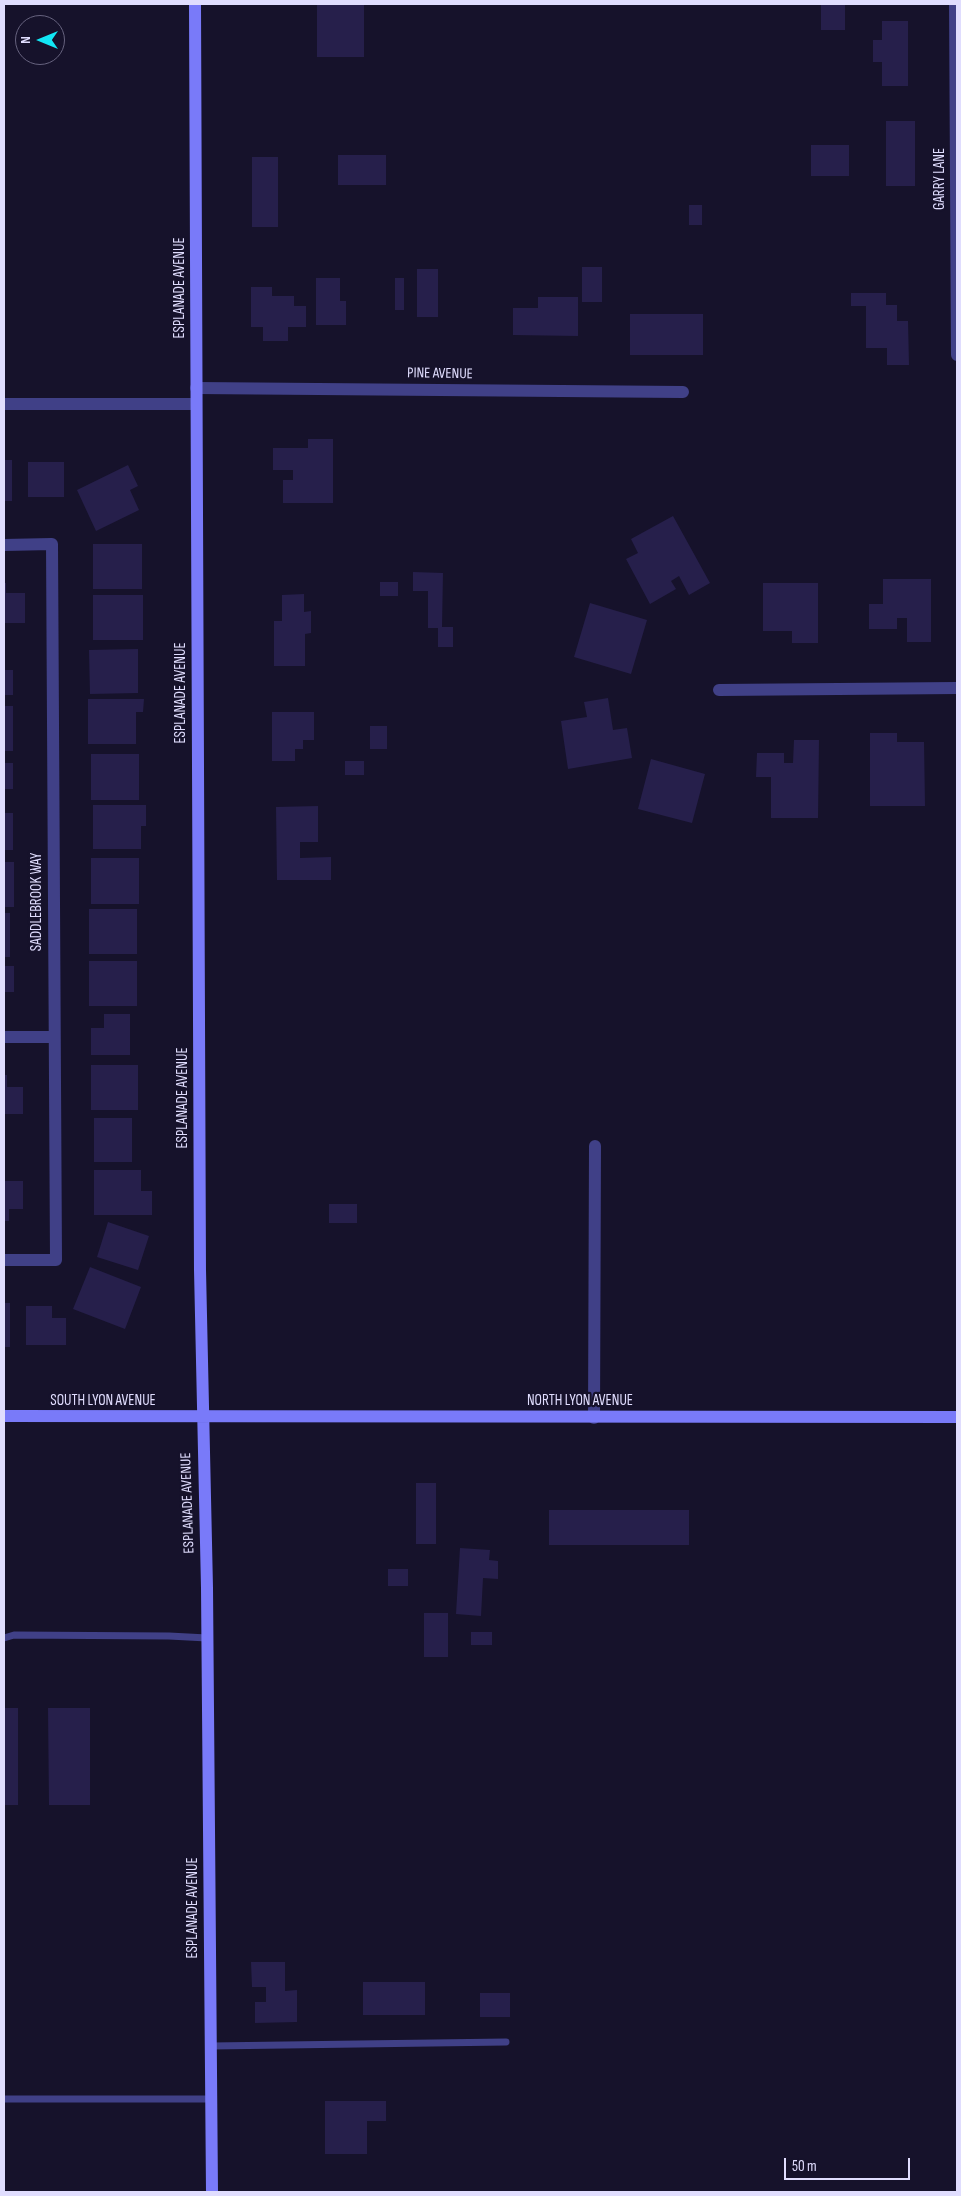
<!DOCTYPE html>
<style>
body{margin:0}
#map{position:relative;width:961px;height:2196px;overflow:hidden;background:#16122b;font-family:"Sofia Sans Condensed",sans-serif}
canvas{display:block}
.frame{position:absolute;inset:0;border:5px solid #e0ddfe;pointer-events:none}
.north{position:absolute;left:15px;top:15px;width:50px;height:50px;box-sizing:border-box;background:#16122b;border:1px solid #67637f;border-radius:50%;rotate:270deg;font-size:14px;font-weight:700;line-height:20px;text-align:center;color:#e0ddfe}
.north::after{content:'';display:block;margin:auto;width:18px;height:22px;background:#12e6f5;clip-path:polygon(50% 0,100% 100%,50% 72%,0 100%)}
.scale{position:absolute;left:784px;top:2158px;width:126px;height:22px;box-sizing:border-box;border:2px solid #e0ddfe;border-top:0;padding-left:6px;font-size:15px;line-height:18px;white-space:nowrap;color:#e0ddfe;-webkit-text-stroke:4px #16122b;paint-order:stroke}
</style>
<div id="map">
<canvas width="961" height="2196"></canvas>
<div class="frame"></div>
<div class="north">N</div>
<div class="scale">50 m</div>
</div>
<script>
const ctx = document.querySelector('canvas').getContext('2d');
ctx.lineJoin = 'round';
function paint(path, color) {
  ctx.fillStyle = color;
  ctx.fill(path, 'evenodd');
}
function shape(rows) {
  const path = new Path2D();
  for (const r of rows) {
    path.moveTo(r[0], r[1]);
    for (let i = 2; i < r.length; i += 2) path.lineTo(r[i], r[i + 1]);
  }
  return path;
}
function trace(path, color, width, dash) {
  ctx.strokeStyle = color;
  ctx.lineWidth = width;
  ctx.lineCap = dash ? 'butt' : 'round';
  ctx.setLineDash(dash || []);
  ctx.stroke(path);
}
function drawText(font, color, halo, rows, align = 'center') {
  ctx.font = font + ' "Sofia Sans Condensed",sans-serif';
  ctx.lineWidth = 4.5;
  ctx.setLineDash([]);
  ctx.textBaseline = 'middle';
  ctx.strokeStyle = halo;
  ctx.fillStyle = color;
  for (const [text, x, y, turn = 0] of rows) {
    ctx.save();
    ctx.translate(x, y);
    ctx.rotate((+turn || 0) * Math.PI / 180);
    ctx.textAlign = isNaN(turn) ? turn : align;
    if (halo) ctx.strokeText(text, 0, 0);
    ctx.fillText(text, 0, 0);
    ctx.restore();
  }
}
const building = shape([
 [317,4,364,4,364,57,317,57],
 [821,4,845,4,845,30,821,30],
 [882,21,908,21,908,86,882,86,882,62,873,62,873,40,882,40],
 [886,121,915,121,915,186,886,186],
 [811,145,849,145,849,176,811,176],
 [338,155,386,155,386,185,338,185],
 [252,157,278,157,278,227,252,227],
 [689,205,702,205,702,225,689,225],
 [582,267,602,267,602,302,582,302],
 [417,269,438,269,438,317,417,317],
 [316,278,340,278,340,301,346,301,346,325,316,325],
 [395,278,404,278,404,310,395,310],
 [251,287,272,287,272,296,294,296,294,306,306,306,306,327,288,327,288,341,263,341,263,327,251,327],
 [851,293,886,293,886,305,897,305,897,321,908,321,909,365,887,365,887,348,866,348,866,306,851,306],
 [538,297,578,297,578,336,513,335,513,308,538,308],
 [630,314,703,314,703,355,630,355],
 [308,439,333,439,333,503,283,503,283,480,293,480,293,470,273,470,273,448,308,448],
 [4,460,12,460,12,501,4,501],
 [28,462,64,462,64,497,28,497],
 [128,465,138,486,130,490,139,510,96,531,77,490],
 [673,516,710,583,689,595,679,576,671,581,676,589,650,604,626,559,638,553,631,539],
 [93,544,142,544,142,589,93,589],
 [413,572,443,573,442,627,453,627,453,647,438,647,438,628,428,628,428,591,413,591],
 [883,579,931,579,931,642,907,642,907,618,897,618,897,629,869,629,869,604,883,604],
 [380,582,398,582,398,596,380,596],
 [4,583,6,583,6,593,25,593,25,623,4,623],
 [763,583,818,583,818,643,792,643,792,631,763,631],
 [304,594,304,612,311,611,311,633,305,634,305,666,274,666,274,621,282,621,282,595],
 [93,595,143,595,143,640,93,640],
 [590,603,647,620,631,674,574,657],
 [138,649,138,693,90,694,89,650],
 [4,670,13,670,13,695,4,695],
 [608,698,613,730,627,728,632,758,568,769,561,721,587,717,584,702],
 [88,699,144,699,143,712,136,712,136,744,88,744],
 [4,706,13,706,13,751,4,751],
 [272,712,314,712,314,740,303,740,303,749,295,749,295,761,272,761],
 [370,726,387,726,387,749,370,749],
 [870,733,897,733,897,742,924,742,925,806,870,806],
 [794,740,819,740,818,818,771,818,771,777,756,777,757,753,784,753,784,763,793,763],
 [91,754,139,754,139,800,91,800],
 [651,759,705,774,692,823,638,809],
 [345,761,364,761,364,775,345,775],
 [4,763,13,763,13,789,4,789],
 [93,805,146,805,146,826,141,826,141,849,93,849],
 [318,806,318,842,300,842,300,858,331,857,331,880,277,880,276,807],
 [4,813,13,813,13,850,4,850],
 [91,858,139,858,139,904,91,904],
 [4,862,14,862,14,907,4,907],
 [89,909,137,909,137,954,89,954],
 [4,913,10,913,10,957,4,957],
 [89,961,137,961,137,1006,89,1006],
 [4,966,14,966,14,992,4,992],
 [104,1014,130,1014,130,1055,91,1055,91,1028,104,1028],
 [91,1065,138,1065,138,1110,91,1110],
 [4,1075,7,1075,7,1087,23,1087,23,1114,4,1114],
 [94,1118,132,1118,132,1162,94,1162],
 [94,1170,141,1170,141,1191,152,1191,152,1215,94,1215],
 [4,1181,23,1181,23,1209,9,1209,9,1221,4,1221],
 [329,1204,357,1204,357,1223,329,1223],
 [108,1222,149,1236,138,1270,97,1257],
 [90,1267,141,1287,125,1329,73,1309],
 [4,1303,10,1303,10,1347,4,1347],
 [26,1306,52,1306,52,1318,66,1318,66,1345,26,1345],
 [416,1483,436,1483,436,1544,416,1544],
 [549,1510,689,1510,689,1545,549,1545],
 [460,1548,490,1550,489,1560,498,1561,498,1579,483,1578,481,1616,456,1614],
 [388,1569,408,1569,408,1586,388,1586],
 [424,1613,448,1613,448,1657,424,1657],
 [471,1632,492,1632,492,1645,471,1645],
 [4,1708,18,1708,18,1805,4,1805],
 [48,1708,90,1708,90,1805,49,1805],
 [251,1962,285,1962,285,1991,297,1990,297,2022,255,2023,255,2002,266,2002,266,1987,252,1987],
 [363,1982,425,1982,425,2015,363,2015],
 [480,1993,510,1993,510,2017,480,2017],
 [325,2101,386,2101,386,2121,367,2121,367,2154,325,2154]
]);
const lane = shape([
 [4,1638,14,1635,169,1636,207,1638],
 [211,2046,506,2042],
 [4,2099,211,2099]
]);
const street = shape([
 [955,4,957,355],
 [196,388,683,392],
 [4,404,196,404],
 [4,545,52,544,56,1260,4,1260],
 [719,690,957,688],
 [4,1037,54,1037],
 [594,1418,595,1146]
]);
const secondary = shape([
 [195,4,200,1270,207,1588,212,2192],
 [4,1416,957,1417]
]);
const streetNames = [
 ["GARRY LANE",940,179,-90],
 ["ESPLANADE AVENUE",180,288,-90],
 ["PINE AVENUE",440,374,1],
 ["ESPLANADE AVENUE",181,693,-90],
 ["SADDLEBROOK WAY",37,902,-90],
 ["ESPLANADE AVENUE",183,1098,-90],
 ["SOUTH LYON AVENUE",103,1401],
 ["NORTH LYON AVENUE",580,1401],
 ["ESPLANADE AVENUE",188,1503,-92],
 ["ESPLANADE AVENUE",193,1908,-90]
];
paint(building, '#261f4b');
trace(lane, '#404087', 7);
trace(street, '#404087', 12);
trace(secondary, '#797af9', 12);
drawText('15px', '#e0ddfe', '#16122b', streetNames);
</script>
